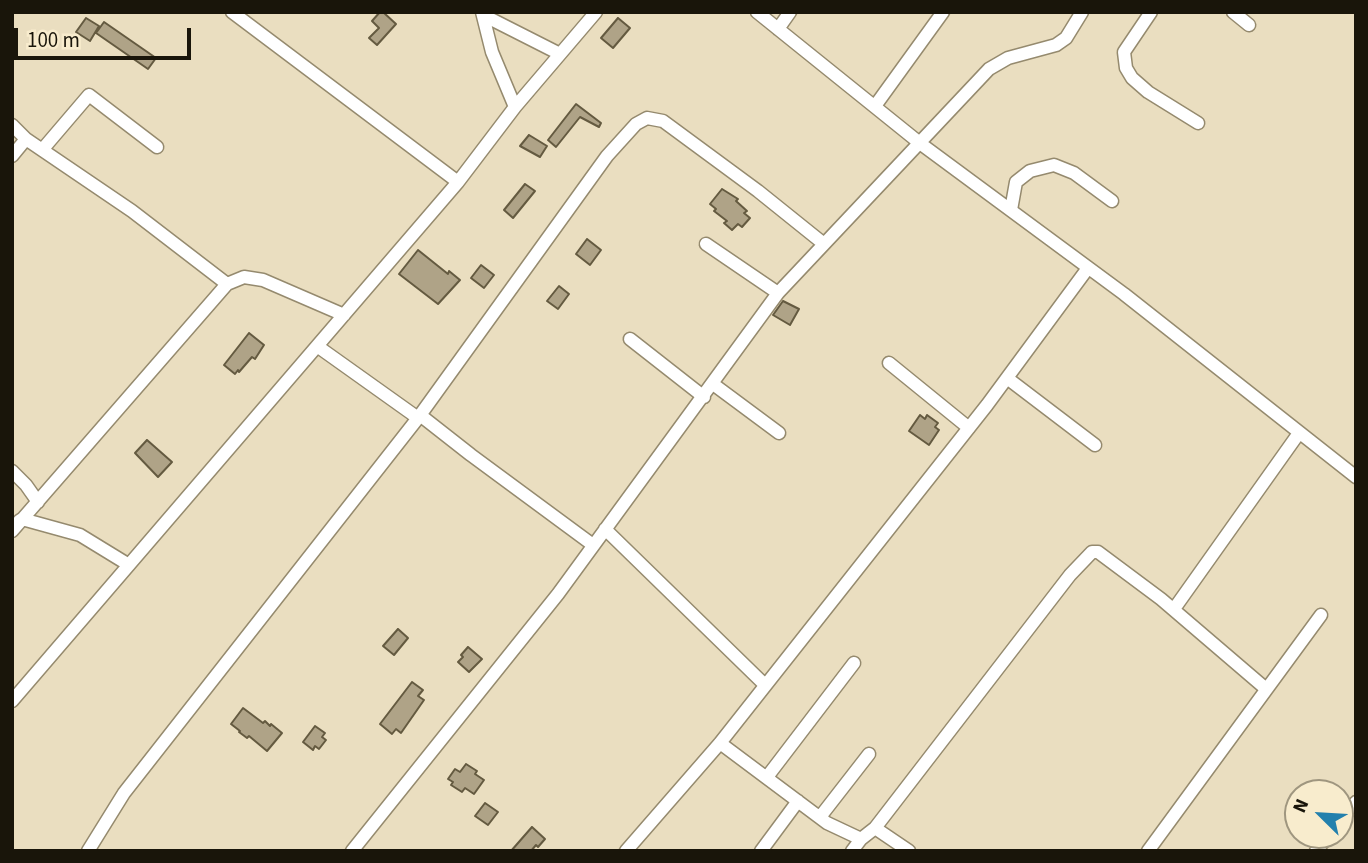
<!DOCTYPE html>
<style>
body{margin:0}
#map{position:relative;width:1368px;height:863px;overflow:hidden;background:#eadec0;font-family:"Source Sans 3",sans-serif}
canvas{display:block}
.frame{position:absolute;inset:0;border:14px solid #19150a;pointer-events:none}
.north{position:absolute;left:1284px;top:779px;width:70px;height:70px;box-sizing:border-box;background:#f8eccd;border:2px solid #9f967f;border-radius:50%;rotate:294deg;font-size:19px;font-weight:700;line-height:28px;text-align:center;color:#19150a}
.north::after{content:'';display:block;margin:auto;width:24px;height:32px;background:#2380ad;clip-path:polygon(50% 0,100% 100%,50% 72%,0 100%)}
.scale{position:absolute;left:14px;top:28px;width:177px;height:32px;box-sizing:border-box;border:4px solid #19150a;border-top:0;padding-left:9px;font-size:21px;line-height:24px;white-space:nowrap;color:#19150a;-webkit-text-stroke:5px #f8eccd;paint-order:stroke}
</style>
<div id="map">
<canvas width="1368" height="863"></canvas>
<div class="frame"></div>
<div class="north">N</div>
<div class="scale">100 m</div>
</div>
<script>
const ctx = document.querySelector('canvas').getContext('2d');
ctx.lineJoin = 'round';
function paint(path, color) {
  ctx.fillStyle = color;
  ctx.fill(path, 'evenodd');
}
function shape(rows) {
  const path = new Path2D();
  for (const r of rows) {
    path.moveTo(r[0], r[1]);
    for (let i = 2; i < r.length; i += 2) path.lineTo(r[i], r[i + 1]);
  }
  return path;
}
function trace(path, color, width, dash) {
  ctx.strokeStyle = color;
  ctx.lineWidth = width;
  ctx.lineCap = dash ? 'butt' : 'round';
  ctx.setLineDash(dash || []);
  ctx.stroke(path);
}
const building = shape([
 [380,12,383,12,396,24,377,45,369,38,379,28,372,21,380,12],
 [86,18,99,26,90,41,76,32,86,18],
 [618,18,630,28,613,48,601,38,618,18],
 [104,22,156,58,148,69,96,33,104,22],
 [576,104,601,123,599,127,580,117,556,147,548,140,576,104],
 [529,135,547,146,540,157,520,146,529,135],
 [525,184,535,191,513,218,504,210,525,184],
 [722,189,738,199,736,201,747,211,744,213,750,218,742,227,738,224,732,230,724,223,727,221,714,211,716,209,710,204,722,189],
 [587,239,601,250,590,265,576,254,587,239],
 [418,250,448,274,449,271,460,280,438,304,399,274,418,250],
 [481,265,494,275,484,288,471,278,481,265],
 [559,286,569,294,558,309,547,301,559,286],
 [783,301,799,309,790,325,773,315,783,301],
 [249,333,264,345,255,359,252,357,239,372,238,370,235,374,224,365,249,333],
 [920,415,925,419,927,415,938,423,935,427,939,430,929,445,909,431,920,415],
 [147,440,172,462,158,477,135,453,147,440],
 [398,629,408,638,394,655,383,646,398,629],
 [468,647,482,659,469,672,458,662,463,657,461,655,468,647],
 [412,682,423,690,418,696,424,700,401,733,396,729,392,734,380,724,412,682],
 [243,708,263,723,265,721,270,726,271,724,282,733,267,751,249,736,247,738,239,732,240,731,231,724,243,708],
 [315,726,325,733,322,737,326,740,319,749,315,746,313,750,303,742,315,726],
 [466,764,477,771,475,774,484,780,474,794,465,788,462,792,451,785,453,782,448,779,455,769,460,772,466,764],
 [485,803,498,812,488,825,475,816,485,803],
 [532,827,545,839,538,847,536,845,531,851,511,851,532,827]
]);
const minor = shape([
 [232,12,458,182],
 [482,12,492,52,515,107],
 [757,12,921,144,1124,294,1356,477],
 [1151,12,1124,52,1126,68,1132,78,1148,92,1198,123],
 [1233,12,1249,25],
 [483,15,560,54],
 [778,29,790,12],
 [875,106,943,12],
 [12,125,26,139,132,211,227,284],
 [42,150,89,95,157,147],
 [12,156,26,139],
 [1011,210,1016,182,1030,171,1054,165,1074,173,1112,201],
 [706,244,778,293],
 [630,339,704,397],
 [317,346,418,418],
 [889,363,969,428],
 [1007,378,1095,445],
 [713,384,779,433],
 [420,415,471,455,593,545],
 [12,471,26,485,38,502],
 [19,521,22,519,80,535,129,565],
 [605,529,765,685],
 [12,531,227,284,244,277,263,280,344,315],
 [1174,609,1299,433],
 [12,701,458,182,515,107,596,12],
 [720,743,827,823,861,839,875,828,909,851],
 [767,777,854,663],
 [820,817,869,754],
 [1340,821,1356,802],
 [875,828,1070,575,1092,552,1098,552,1161,599,1265,688],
 [88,851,124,793,418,418,607,156,636,124,647,118,663,121,758,191,824,244],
 [352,851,558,594,778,293,989,69,1008,58,1056,45,1066,38,1082,12],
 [626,851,720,743,987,405,1088,268],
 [761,851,798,801],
 [852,851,861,839],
 [1148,851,1321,615],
 [1316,851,1329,835]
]);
paint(building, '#afa387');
trace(building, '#645a40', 2);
trace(minor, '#958a6e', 15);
trace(minor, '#fff', 12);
</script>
